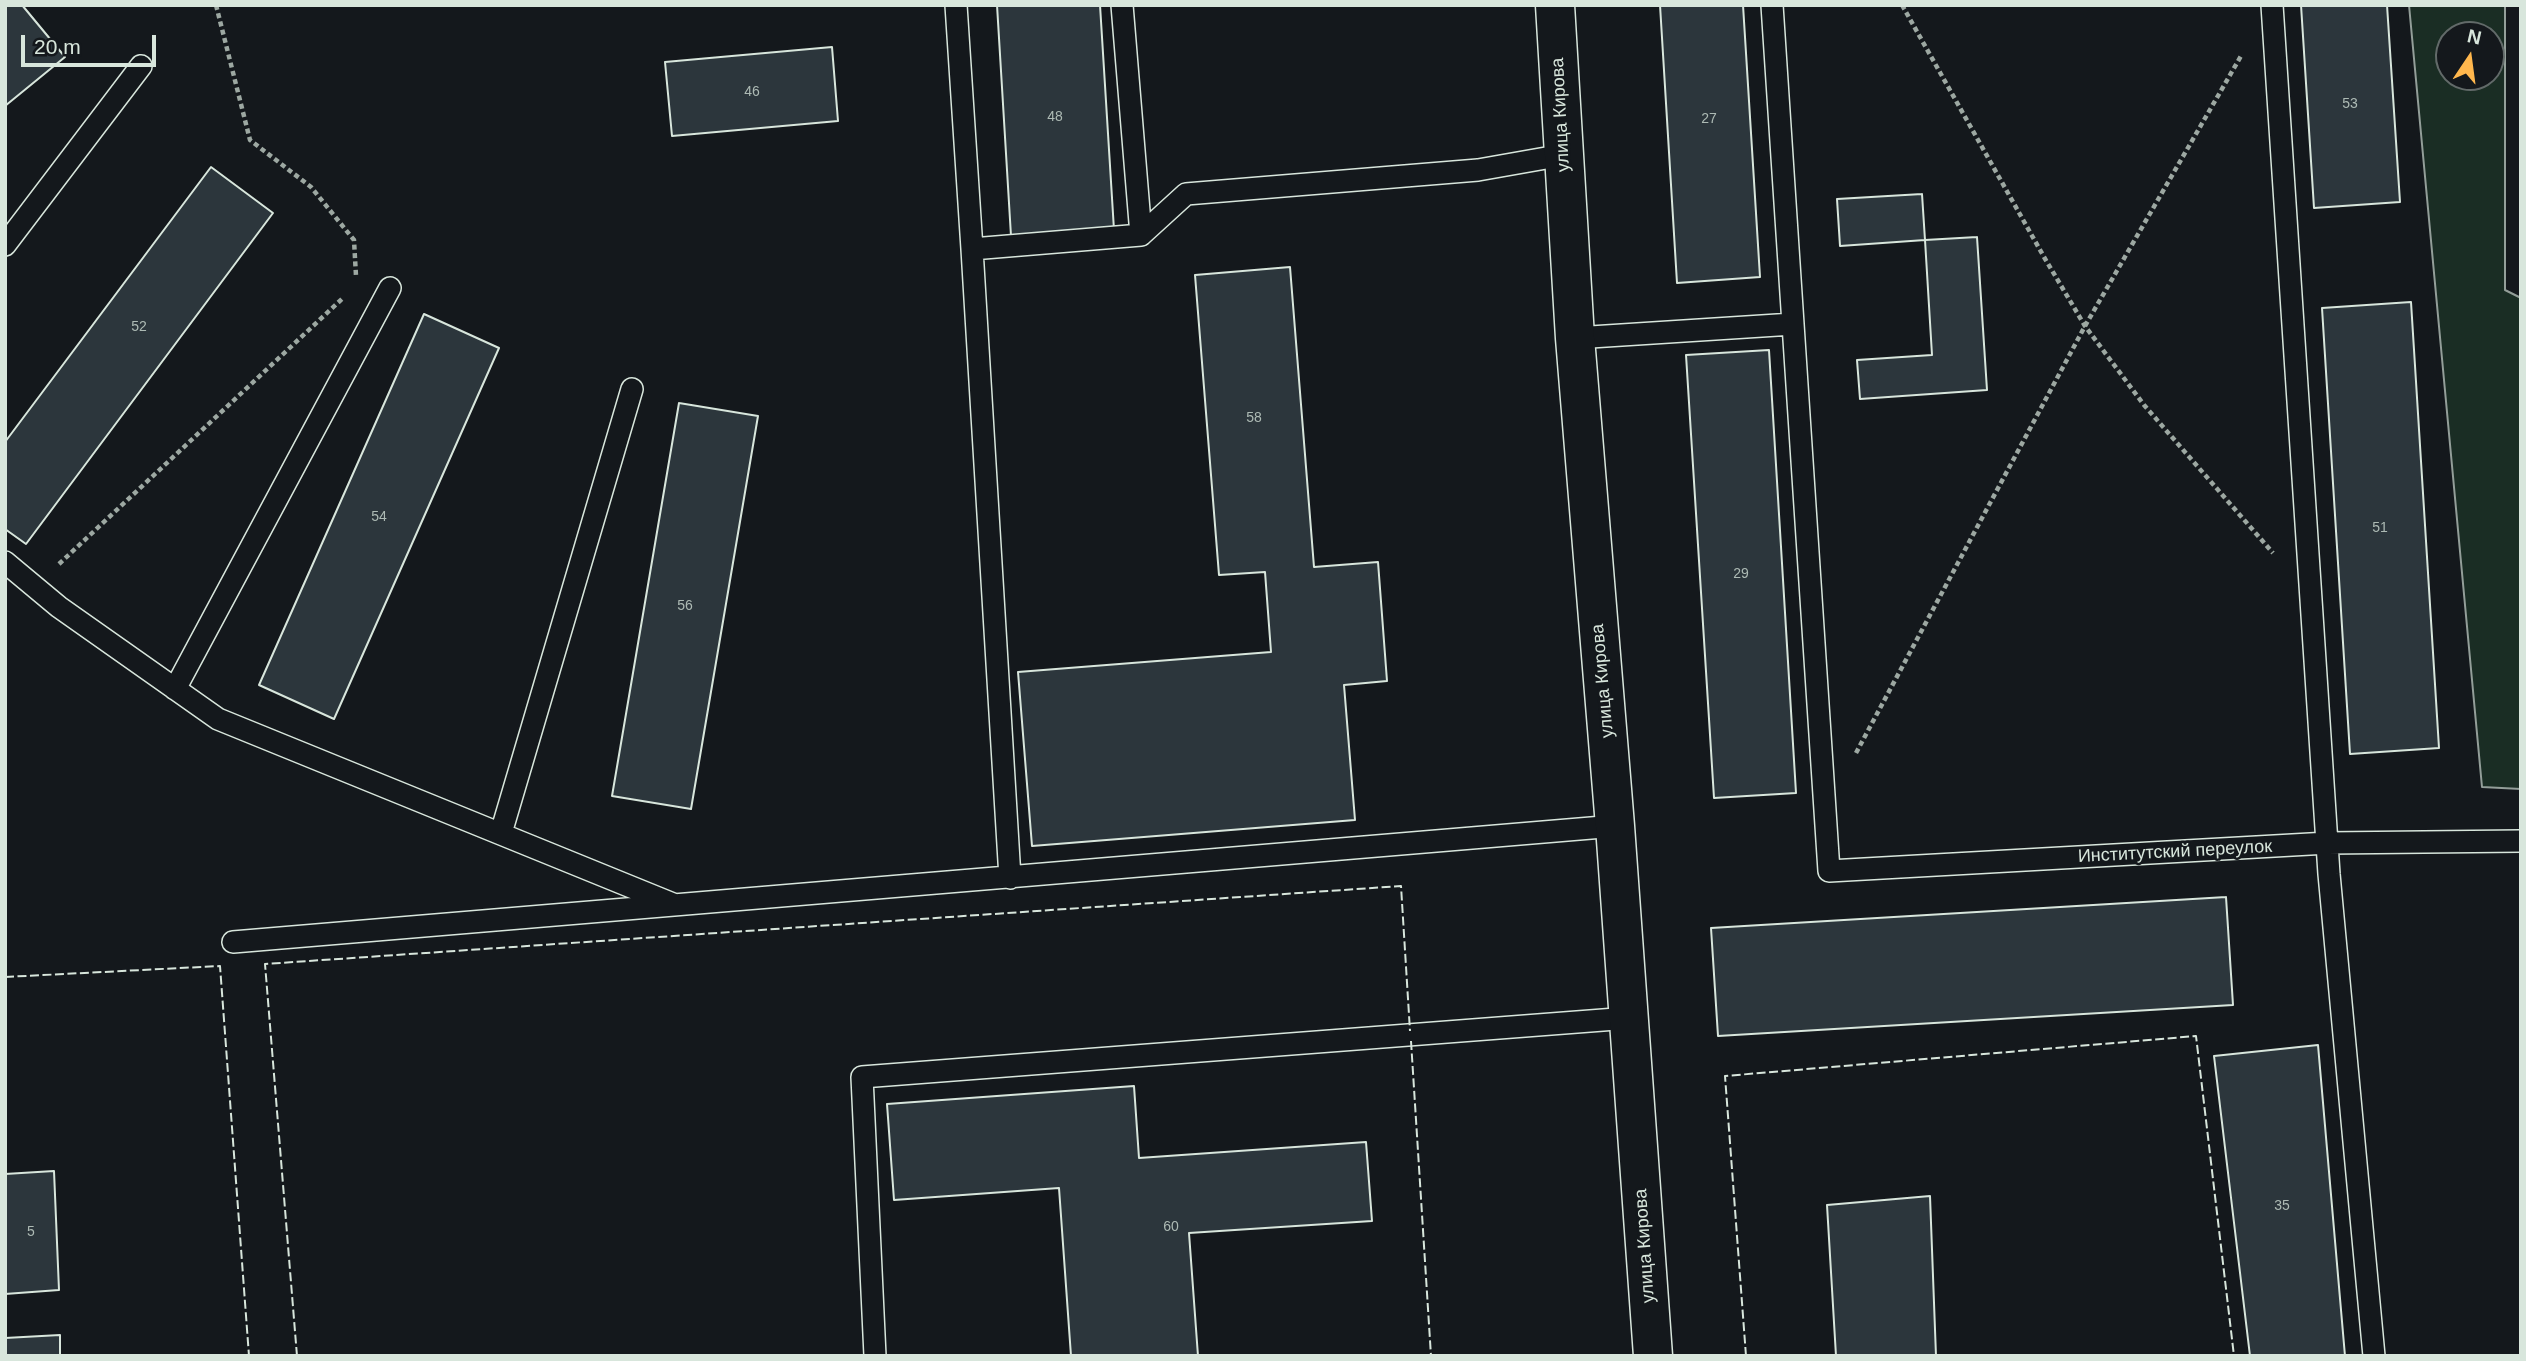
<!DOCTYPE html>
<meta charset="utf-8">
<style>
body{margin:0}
#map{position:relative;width:2526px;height:1361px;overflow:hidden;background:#14181c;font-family:Arial,sans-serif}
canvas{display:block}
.frame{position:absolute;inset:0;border:7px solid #d8e6dc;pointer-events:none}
.north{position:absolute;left:2435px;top:21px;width:70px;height:70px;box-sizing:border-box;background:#14181c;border:2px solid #626a69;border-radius:50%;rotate:13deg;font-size:19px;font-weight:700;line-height:28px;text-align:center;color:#d8e6dc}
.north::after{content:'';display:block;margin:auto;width:24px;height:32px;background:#ffb74d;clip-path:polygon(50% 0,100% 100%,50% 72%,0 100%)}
.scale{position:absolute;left:21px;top:35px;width:135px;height:32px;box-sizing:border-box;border:4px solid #d8e6dc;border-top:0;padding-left:9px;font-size:21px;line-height:24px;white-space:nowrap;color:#d8e6dc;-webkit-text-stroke:5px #14181c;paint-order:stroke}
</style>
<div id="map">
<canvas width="2526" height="1361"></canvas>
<div class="frame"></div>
<div class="north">N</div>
<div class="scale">20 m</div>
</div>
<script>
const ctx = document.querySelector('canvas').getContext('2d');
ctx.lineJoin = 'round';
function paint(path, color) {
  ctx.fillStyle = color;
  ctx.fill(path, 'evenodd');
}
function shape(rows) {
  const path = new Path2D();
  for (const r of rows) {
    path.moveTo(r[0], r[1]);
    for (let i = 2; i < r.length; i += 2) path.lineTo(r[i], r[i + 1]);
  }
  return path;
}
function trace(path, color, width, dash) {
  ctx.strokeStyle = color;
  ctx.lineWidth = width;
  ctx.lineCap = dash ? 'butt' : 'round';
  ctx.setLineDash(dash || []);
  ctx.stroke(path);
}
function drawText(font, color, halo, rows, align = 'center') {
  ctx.font = font + ' Arial,sans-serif';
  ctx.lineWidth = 5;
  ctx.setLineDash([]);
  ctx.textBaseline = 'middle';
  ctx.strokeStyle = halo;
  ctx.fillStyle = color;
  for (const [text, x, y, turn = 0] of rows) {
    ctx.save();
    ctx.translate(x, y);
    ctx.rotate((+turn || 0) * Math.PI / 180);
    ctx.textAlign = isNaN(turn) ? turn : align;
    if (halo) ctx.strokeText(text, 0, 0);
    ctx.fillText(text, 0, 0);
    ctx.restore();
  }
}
const green = shape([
 [2409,5,2505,5,2505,290,2521,298,2521,789,2482,787,2409,5],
 [2449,35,2491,35,2491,77,2449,77,2449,35]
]);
const building = shape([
 [5,5,22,5,65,57,5,106,5,5],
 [997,5,1100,5,1114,230,1011,236,997,5],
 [1660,5,1743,5,1760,277,1677,283,1660,5],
 [2301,5,2387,5,2400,202,2314,208,2301,5],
 [832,47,838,121,672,136,665,62,832,47],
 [211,167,273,213,26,544,5,529,5,442,211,167],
 [1922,194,1925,240,1840,246,1837,199,1922,194],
 [1977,237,1987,390,1860,399,1857,360,1932,355,1925,240,1977,237],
 [1290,267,1314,567,1378,562,1387,681,1344,685,1355,820,1032,846,1018,672,1271,652,1265,572,1219,575,1195,275,1290,267],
 [2411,302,2439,748,2350,754,2322,308,2411,302],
 [424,314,499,348,334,719,259,685,424,314],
 [1769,350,1796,793,1714,798,1686,355,1769,350],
 [679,403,758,416,691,809,612,796,679,403],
 [2226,897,2233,1005,1718,1036,1711,928,2226,897],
 [2318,1045,2345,1356,2250,1356,2214,1056,2318,1045],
 [1134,1086,1139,1158,1366,1142,1372,1221,1189,1233,1198,1356,1071,1356,1059,1188,894,1200,887,1104,1134,1086],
 [54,1171,59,1290,5,1294,5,1174,54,1171],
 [1930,1196,1936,1356,1836,1356,1827,1205,1930,1196],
 [60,1335,60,1356,5,1356,5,1338,60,1335]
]);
const path = shape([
 [216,5,250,140,311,187,354,240,356,276],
 [1902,5,2044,257,2085,326,2144,405,2273,553],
 [59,564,344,297],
 [1856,753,2085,326,2241,56]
]);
const lane = shape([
 [956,5,972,249,1141,235,1186,194,1478,170,1563,155],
 [1122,5,1141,235],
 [1772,5,1829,871,2328,843,2521,841],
 [2272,5,2329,874,2374,1356],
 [5,245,141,66],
 [972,249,1010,878],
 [1575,338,1793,324],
 [5,562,59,607,218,719,673,904],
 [175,689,390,288],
 [501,833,632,389],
 [233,942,1615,826],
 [875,1356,862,1077,1629,1018]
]);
const street = shape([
 [1555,5,1575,338,1615,826,1653,1356]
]);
const fence = shape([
 [5,977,220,966,249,1356],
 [1411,1041,1431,1356],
 [297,1356,265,964,1401,886,1410,1031],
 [1746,1356,1725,1076,2196,1036,2234,1356]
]);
const numberNames = [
 ["46",752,92],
 ["53",2350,104],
 ["48",1055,117],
 ["27",1709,119],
 ["52",139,327],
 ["58",1254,418],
 ["54",379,517],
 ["51",2380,528],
 ["29",1741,574],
 ["56",685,606],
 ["35",2282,1206],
 ["60",1171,1227],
 ["5",31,1232]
];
const streetNames = [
 ["улица Кирова",1561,115,-93],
 ["улица Кирова",1603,681,-95],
 ["Институтский переулок",2175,852,-3],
 ["улица Кирова",1645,1246,-94]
];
paint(green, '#1a2d24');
trace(green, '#939e99', 2);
paint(building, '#2c363c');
trace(building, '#d8e6dc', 2);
trace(lane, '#d8e6dc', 24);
trace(street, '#d8e6dc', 41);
trace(path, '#9da8a2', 4.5, [5, 3.5]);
trace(lane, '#14181c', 21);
trace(street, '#14181c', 38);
trace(fence, '#d8e6dc', 2, [9, 3.5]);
drawText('14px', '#adbab4', null, numberNames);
drawText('18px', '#d8e6dc', '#14181c', streetNames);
</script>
